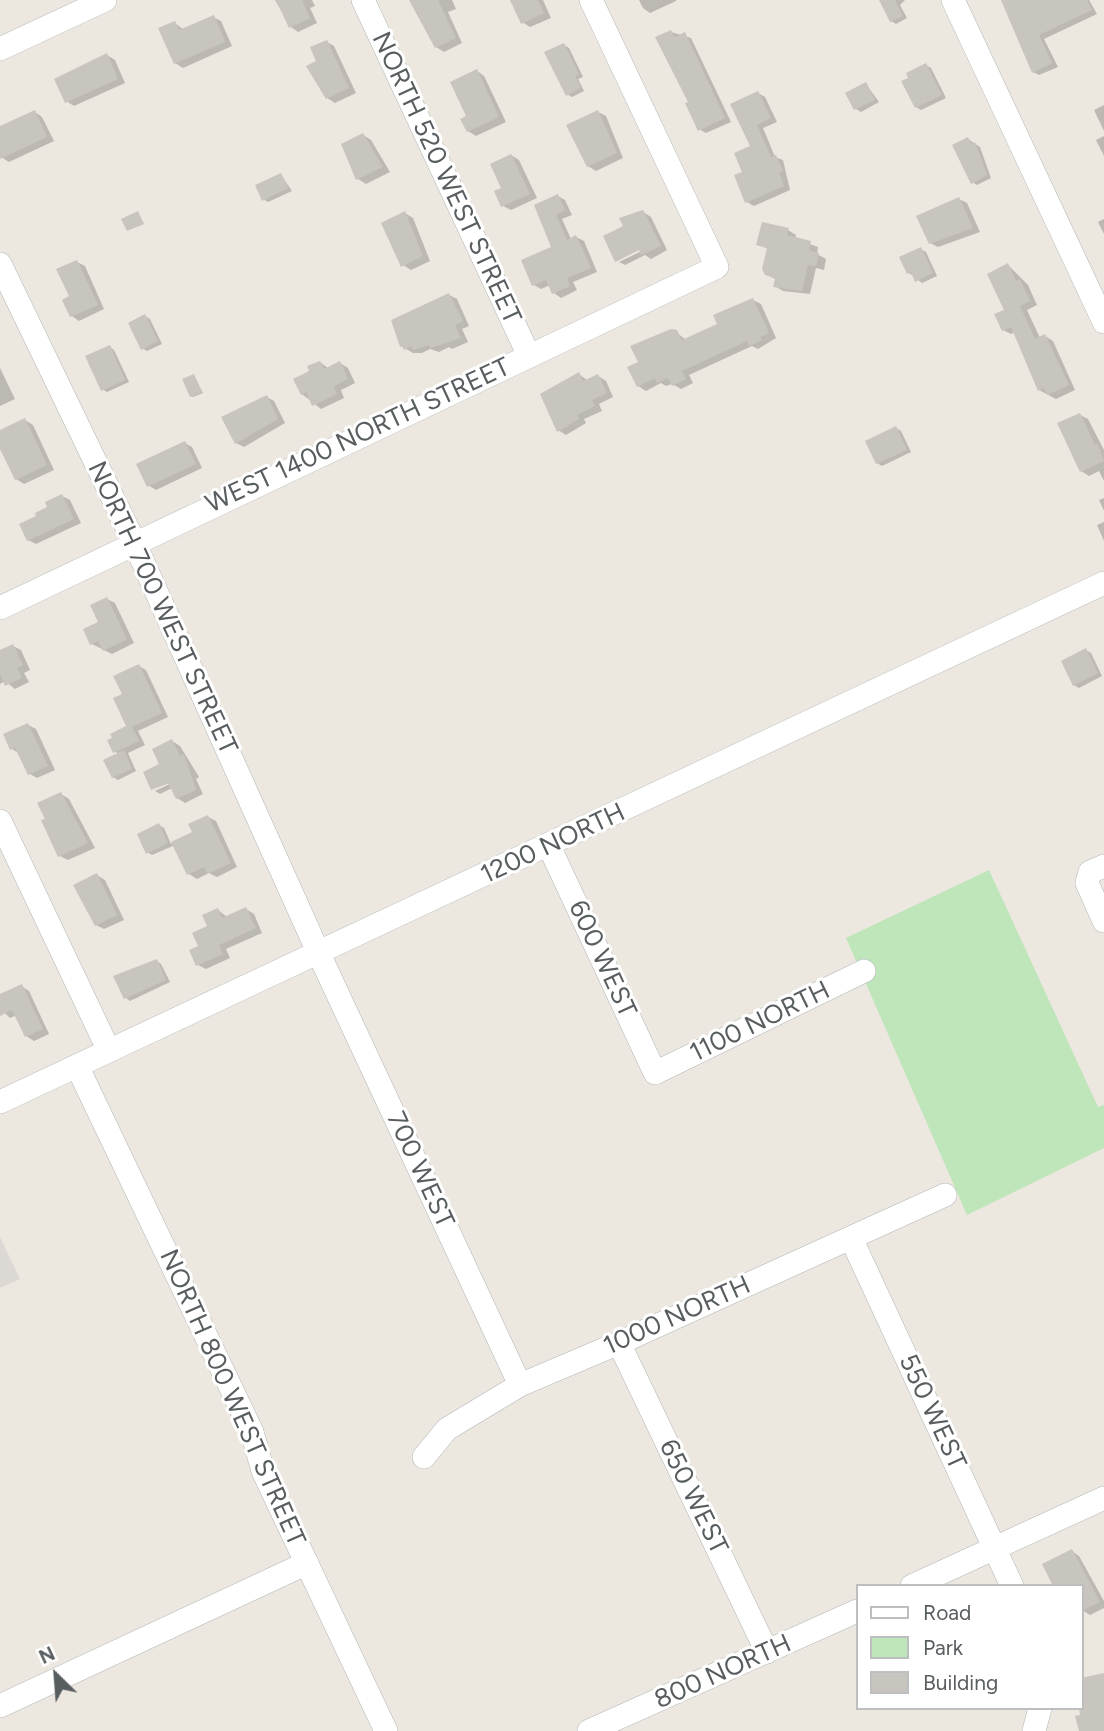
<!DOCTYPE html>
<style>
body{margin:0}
#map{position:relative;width:1104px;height:1731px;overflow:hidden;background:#ece7df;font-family:Figtree,sans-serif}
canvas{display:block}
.legend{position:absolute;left:856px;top:1584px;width:228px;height:126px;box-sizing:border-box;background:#fff;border:2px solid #bcbebf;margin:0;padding:9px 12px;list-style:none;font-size:21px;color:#585d60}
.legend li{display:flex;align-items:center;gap:14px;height:35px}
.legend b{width:35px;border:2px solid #bcbebf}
.north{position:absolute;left:21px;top:1640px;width:70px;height:70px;-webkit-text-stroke:5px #fff;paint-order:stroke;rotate:335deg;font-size:19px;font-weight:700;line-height:28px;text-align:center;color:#585d60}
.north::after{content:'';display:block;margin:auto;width:24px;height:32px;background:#585d60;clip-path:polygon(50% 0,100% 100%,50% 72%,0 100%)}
</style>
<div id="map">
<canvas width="1104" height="1731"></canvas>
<ul class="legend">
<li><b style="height:9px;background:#fff"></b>Road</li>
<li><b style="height:19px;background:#bfe5ba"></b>Park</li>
<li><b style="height:19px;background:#c8c4be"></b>Building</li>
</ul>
<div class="north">N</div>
</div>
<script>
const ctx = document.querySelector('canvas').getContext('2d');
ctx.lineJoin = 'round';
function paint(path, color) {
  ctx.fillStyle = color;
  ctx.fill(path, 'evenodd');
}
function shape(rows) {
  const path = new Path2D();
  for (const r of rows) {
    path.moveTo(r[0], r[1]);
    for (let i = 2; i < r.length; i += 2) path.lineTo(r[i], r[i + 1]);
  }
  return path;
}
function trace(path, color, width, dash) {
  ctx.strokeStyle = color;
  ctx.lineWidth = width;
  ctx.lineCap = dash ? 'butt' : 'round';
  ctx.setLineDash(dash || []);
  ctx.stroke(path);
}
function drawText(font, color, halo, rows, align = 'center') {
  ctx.font = font + ' Figtree,sans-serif';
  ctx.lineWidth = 6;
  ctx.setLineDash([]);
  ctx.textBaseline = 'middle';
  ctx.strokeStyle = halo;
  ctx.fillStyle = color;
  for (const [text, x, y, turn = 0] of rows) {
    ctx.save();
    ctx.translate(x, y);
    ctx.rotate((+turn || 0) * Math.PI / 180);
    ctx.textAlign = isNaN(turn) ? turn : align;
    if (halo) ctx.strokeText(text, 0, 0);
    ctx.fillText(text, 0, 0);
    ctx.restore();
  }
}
const industrial = shape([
 [0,1237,20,1279,0,1288]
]);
const green = shape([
 [989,870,1098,1107,1104,1105,1104,1148,967,1215,846,938]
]);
const shadow = shape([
 [275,0,312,0,315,6,310,8,317,23,298,32,291,27],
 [418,0,452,0,456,9,448,12,462,43,444,52,436,47,412,3],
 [512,0,543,0,551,18,530,27,522,22],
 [639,0,676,0,676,1,650,13,643,8],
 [881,0,905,0,900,5,907,18,896,24,891,21],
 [1003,0,1089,0,1097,14,1044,39,1058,67,1039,75,1033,72],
 [213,17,221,21,232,46,183,68,175,63,175,23,184,30],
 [671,32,691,38,731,122,706,133,699,129],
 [327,42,334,46,356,93,335,103,327,98,319,62],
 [564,45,569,48,583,77,578,79,584,91,572,97,567,94],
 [107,55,115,60,125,83,74,106,66,101],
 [926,65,931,68,946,98,921,110,916,107],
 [477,71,484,76,506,122,476,136,468,131],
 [866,84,879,102,861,112,856,109],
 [758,93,765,97,777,122,763,128,775,157,783,160,790,190,754,206,747,202,745,173,752,147],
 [1104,105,1104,131,1094,110],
 [35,112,42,117,54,141,9,162,1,157,0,131],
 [598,112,606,116,623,158,596,171,588,166],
 [363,135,371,140,390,172,366,184,358,179,343,145],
 [1104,136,1104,156,1096,140],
 [968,139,980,147,991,178,977,185,972,182],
 [511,155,519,160,537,198,511,210,503,206],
 [281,175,292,191,268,202,263,199],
 [558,196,565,200,572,215,562,219,571,239,576,237,584,241,597,272,573,282,577,290,561,298,554,293,550,285,541,289,534,285,553,248],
 [959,199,967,203,980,232,938,247,930,243],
 [643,212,651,217,667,250,651,259,645,255,625,265,619,262,648,248,646,245,617,261,625,227],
 [405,213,413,218,430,261,411,270,403,265],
 [1104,219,1104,234,1098,222],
 [763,224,788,230,796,235,795,239,818,247,817,254,826,259,824,270,816,268,810,294,783,291,775,286,775,279,766,274,768,249,758,244],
 [921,249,926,252,937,276,922,283,908,272],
 [77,262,85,266,104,309,79,321,72,316],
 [1008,265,1028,285,1037,305,1027,310,1040,338,1045,336,1053,341,1075,390,1056,399,1039,390,1016,332,1011,334,1003,330],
 [449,295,457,299,469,326,462,329,468,342,452,349,449,347,439,352,430,349,422,353,413,353,401,346],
 [753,300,761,304,776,338,758,349,752,346,689,375,693,383,681,389,672,384,666,386,661,383,646,391,638,386,640,363,676,332,686,340,720,325],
 [145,316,150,319,162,344,147,351,142,348],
 [110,347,114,350,129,382,107,392,102,389],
 [320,362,329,369,340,363,348,368,355,383,341,390,344,398,321,409,302,394],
 [0,368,15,399,0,406],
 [579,374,588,381,598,376,606,381,613,397,599,404,602,411,584,419,586,423,566,435,558,430],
 [194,376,203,393,193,397,191,396],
 [267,397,274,401,285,423,244,447,236,443],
 [1080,415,1088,419,1104,450,1104,481,1099,471,1089,476,1081,471],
 [25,420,33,425,54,470,24,484,16,479,0,445,0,432],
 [896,428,901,431,911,452,882,466,877,463],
 [185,443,192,447,202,468,156,490,148,485],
 [62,496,70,500,81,523,36,544,28,540,38,516],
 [1104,498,1104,511,1099,500],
 [1104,522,1104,541,1097,525],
 [107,599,115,603,134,643,112,654,92,644],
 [13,646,21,650,30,670,24,673,29,682,15,689,5,681,0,684,0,653],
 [1086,650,1091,653,1102,676,1079,688,1074,685],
 [139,666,146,670,168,717,138,731,145,745,128,753,136,771,118,780,113,777,119,754,114,751,128,727,124,695],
 [28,725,36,729,55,770,37,778,30,774,20,754,12,749],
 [172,741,180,746,199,777,196,779,203,794,185,803,177,798,172,788,160,794,155,791,176,781,152,789],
 [61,794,69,799,95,848,68,860,60,856,47,819],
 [208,817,216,821,237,867,217,877,209,873,197,879,189,874,175,845,152,855,147,852,159,825,164,828,171,844,194,833],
 [97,875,105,880,124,920,104,929,96,925],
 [246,909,254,914,262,933,226,949,230,958,206,969,198,965,201,947,218,910,227,917],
 [157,961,161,964,170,982,130,1001,126,998],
 [21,986,29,991,49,1034,34,1041,26,1036,17,1015,10,1018,0,1008,0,996],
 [1072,1551,1079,1556,1104,1601,1104,1608,1090,1615,1082,1610,1081,1586]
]);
const building = shape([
 [276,0,302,0,310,18,289,28],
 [409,0,438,0,456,38,435,48],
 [510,0,538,0,544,13,521,24],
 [879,0,895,0,903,16,890,22],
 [1001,0,1087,0,1092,10,1039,35,1052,63,1032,73],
 [214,15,225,42,174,64,158,28,175,21,179,30],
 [671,30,674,37,685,32,725,118,698,131,685,103,688,102,655,37],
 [327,40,349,88,326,99,306,66,316,61,310,47],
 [564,43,579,74,575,76,581,88,566,96,544,52],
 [107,53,118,79,65,103,54,79],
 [926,63,942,95,915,108,901,81,908,78,906,73],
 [477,69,499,117,467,132,460,119,466,116,450,82],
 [866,82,875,100,854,110,845,93],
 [758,91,771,118,757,125,771,157,776,155,783,171,779,173,784,186,745,203,734,175,742,172,734,153,750,146,730,104],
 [35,110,47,137,0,159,0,126],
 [598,110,617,153,587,167,566,125],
 [363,133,383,167,356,180,341,144],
 [968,137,971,144,975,142,987,175,971,184,952,145],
 [511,154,530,194,501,207,494,191,501,188,490,164],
 [281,173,288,188,262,201,255,185],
 [558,194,565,210,556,215,567,240,576,235,591,268,567,278,570,286,552,294,546,280,532,286,521,260,551,247,534,205],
 [959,197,973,228,929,244,916,216],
 [643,210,661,246,641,255,639,250,615,262,603,236,623,226,619,218],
 [138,211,144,224,127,231,121,219],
 [405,211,423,256,401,267,381,223],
 [762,222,789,228,787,235,811,241,809,250,819,253,816,266,808,265,802,291,773,287,775,278,765,275,762,269,767,248,756,245],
 [921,247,933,273,915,282,911,272,907,274,899,257],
 [77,260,98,305,70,317,62,300,69,296,56,269],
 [1008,263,1016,281,1020,279,1030,301,1020,306,1035,339,1045,334,1069,385,1047,395,1044,388,1038,391,1011,327,1002,331,994,314,1004,310,987,274],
 [449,293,463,321,455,325,461,338,430,348,429,345,413,350,411,346,404,350,402,346,400,347,391,320],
 [753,298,769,333,760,337,762,340,749,346,747,341,682,371,686,379,672,386,668,378,657,383,655,378,637,387,627,367,638,362,630,346,671,329,677,330,682,340,717,324,713,315],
 [145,314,158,341,141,350,128,323],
 [110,345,125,380,101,391,85,356],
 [320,361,324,369,340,361,348,379,334,386,337,394,312,406,306,392,301,395,293,379,309,371,307,366],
 [579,372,583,381,598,374,607,393,592,400,595,406,577,415,579,419,557,432,540,394],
 [194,374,202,392,190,397,182,379],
 [267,395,278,419,235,444,221,417],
 [1080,413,1095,445,1098,444,1104,461,1080,472,1057,423],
 [25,418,47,465,15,480,0,449,0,430],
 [896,426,907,450,876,464,865,441],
 [185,441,196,464,147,487,136,464],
 [62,494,74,519,27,541,19,524,36,516,35,513,47,507,45,502],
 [107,597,127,639,103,651,98,641,90,645,83,629,98,622,90,605],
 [13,644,23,665,17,668,22,678,5,686,0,674,0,650],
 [1086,648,1098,673,1073,686,1061,661],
 [139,664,162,713,132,727,139,741,113,753,107,740,112,738,110,734,126,726,113,698,122,694,113,676],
 [28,723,48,766,28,775,15,748,10,750,3,734],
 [172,739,180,756,184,754,196,790,176,799,168,783,151,790,143,772,159,764,152,749],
 [124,750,132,769,112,778,103,760],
 [61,792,88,843,58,857,41,820,45,819,37,803],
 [208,815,231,863,207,874,204,867,187,875,171,842,192,832,188,824],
 [159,823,168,843,146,854,137,834],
 [97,873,117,915,95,926,73,885],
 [246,907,256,928,219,945,223,954,196,966,189,950,198,946,192,933,207,926,202,915,218,908,222,918],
 [157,959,166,980,124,999,113,976],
 [22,984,43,1029,25,1037,12,1010,0,1016,0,994],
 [1072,1549,1100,1602,1081,1611,1081,1586,1053,1586,1042,1564],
 [1104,1673,1104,1731,1079,1731,1075,1716,1080,1715,1079,1708,1081,1708,1081,1678]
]);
const minor = shape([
 [363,0,529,356],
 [953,0,1104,322],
 [0,49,105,0],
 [0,264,134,542,319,954,520,1385],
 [0,608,717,267,591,0],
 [0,821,109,1051],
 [549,846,655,1073,864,971],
 [1104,866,1090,872,1087,883,1104,921],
 [77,1066,252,1432,263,1471,386,1731],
 [0,1102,1104,583],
 [851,1238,1012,1586],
 [619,1343,767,1652],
 [424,1457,447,1429,520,1385,619,1343,945,1195],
 [912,1586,1104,1498],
 [0,1706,307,1563],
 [589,1731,857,1611],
 [1034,1731,1040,1708]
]);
const streetNames = [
 ["NORTH 520 WEST STREET",446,178,65],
 ["WEST 1400 NORTH STREET",358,436,-25],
 ["NORTH 700 WEST STREET",162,608,65],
 ["1200 NORTH",553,844,-25],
 ["600 WEST",602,959,65],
 ["1100 NORTH",760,1022,-26],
 ["700 WEST",420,1170,65],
 ["1000 NORTH",677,1316,-24],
 ["NORTH 800 WEST STREET",232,1398,66],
 ["550 WEST",932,1412,65],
 ["650 WEST",693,1497,64],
 ["800 NORTH",723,1672,-24]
];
paint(industrial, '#dcd9d4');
paint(green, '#bfe5ba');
paint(shadow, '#0003');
paint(building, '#c8c4be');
trace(minor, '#b2b6ba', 24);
trace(minor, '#fff', 23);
drawText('26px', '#585d60', '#fff', streetNames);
</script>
